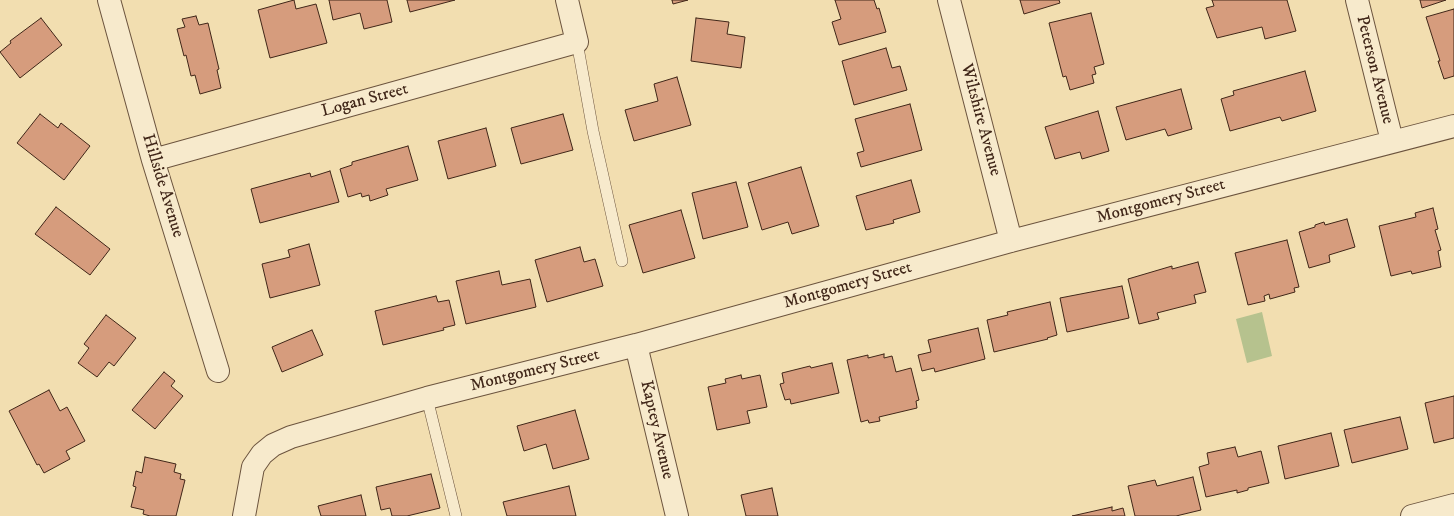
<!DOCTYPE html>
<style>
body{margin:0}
canvas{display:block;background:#f2deb0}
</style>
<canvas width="1454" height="516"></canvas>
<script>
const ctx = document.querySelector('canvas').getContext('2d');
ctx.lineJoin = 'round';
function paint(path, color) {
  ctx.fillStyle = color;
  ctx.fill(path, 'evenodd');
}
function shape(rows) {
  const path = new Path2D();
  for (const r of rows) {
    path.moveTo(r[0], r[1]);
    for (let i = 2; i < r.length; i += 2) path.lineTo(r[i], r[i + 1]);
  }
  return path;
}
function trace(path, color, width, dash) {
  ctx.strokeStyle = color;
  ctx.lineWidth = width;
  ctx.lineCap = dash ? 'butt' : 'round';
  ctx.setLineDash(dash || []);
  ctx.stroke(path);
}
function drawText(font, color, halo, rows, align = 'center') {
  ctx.font = font + ' "IM FELL DW Pica",serif';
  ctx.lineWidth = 3.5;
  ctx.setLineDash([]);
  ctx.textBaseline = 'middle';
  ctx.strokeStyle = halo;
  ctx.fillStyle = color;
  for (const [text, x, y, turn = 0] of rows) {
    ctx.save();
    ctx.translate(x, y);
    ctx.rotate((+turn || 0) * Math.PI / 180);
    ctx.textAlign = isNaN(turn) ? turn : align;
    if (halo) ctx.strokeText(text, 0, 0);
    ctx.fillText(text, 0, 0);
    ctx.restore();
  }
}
const green = shape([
 [1262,312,1272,356,1247,363,1236,319]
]);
const building = shape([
 [294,0,296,9,316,4,327,43,270,58,258,10,294,0],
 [329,0,387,0,392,22,364,29,360,13,333,20,329,0],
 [407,0,455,0,410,12,407,0],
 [672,0,688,0,673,4,672,0],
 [835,0,874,0,877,9,879,8,886,32,839,45,832,22,841,19,835,0],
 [1020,0,1059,0,1060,3,1024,14,1020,0],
 [1212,0,1287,0,1296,31,1265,39,1262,27,1217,38,1206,8,1214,6,1212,0],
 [1420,0,1446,0,1422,8,1420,0],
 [1454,9,1454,76,1444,79,1438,61,1440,61,1426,17,1454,9],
 [1091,13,1104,64,1094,67,1096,74,1092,75,1094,83,1070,90,1066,76,1063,77,1049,23,1091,13],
 [196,16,199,25,208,23,219,69,217,70,221,88,200,94,195,75,191,76,186,55,184,56,177,29,185,27,182,19,196,16],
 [41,18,62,45,20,78,0,52,11,43,10,41,41,18],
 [696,18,729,22,727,34,745,37,741,68,691,61,696,18],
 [886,48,892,68,900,66,907,90,854,105,842,61,886,48],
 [1305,71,1316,111,1282,121,1280,117,1230,131,1221,99,1234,95,1233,91,1305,71],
 [677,77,691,125,634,141,625,110,658,101,654,84,677,77],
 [1181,89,1192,129,1168,136,1165,129,1126,140,1116,107,1181,89],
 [910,104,922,150,861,167,857,153,864,151,855,119,910,104],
 [1098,111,1109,151,1082,159,1080,152,1055,159,1045,127,1098,111],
 [40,114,58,128,61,123,90,146,64,180,17,143,40,114],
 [563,114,573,150,521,164,511,128,563,114],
 [486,128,496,166,448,179,438,141,486,128],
 [408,146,418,180,386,189,388,195,370,201,369,195,362,197,361,193,348,197,340,169,352,165,352,162,408,146],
 [801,167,819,226,792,234,788,222,762,230,748,183,801,167],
 [330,171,339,202,260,223,251,189,310,173,311,177,330,171],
 [911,180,920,212,893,220,894,223,866,230,856,196,911,180],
 [736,182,748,227,703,239,692,193,736,182],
 [56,207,110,249,90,275,35,234,56,207],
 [1433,208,1438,229,1435,230,1441,250,1438,251,1441,267,1412,274,1411,271,1391,276,1379,226,1416,217,1415,213,1433,208],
 [681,210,695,258,643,273,629,225,681,210],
 [1347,219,1355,247,1329,255,1330,262,1309,268,1299,232,1315,227,1315,225,1324,222,1325,225,1347,219],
 [1287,240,1299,287,1294,288,1295,292,1270,299,1269,294,1264,296,1265,301,1248,305,1235,253,1287,240],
 [309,244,320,285,270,298,262,264,290,257,288,250,309,244],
 [580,247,584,262,595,259,603,286,547,302,535,260,580,247],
 [1198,262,1206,292,1194,295,1196,303,1157,313,1159,319,1139,324,1128,279,1172,266,1172,269,1198,262],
 [499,271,502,285,530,279,536,307,466,324,456,281,499,271],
 [1122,286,1129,318,1067,332,1060,298,1122,286],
 [436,296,438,302,449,300,455,325,443,328,444,330,383,345,375,311,436,296],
 [1050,302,1057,335,1047,338,1048,339,994,352,987,320,1008,315,1007,312,1050,302],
 [106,315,136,338,114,366,109,362,97,377,78,363,89,348,84,344,106,315],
 [978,328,985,359,935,372,934,368,922,371,918,355,931,352,928,340,978,328],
 [312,330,323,355,282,372,272,347,312,330],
 [884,354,884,358,892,356,896,372,911,368,919,400,916,401,917,408,879,417,880,421,869,423,868,420,861,422,847,360,868,355,868,358,884,354],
 [832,363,839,393,791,404,790,399,785,400,780,384,784,383,782,373,810,366,811,368,832,363],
 [164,372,175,381,171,386,183,396,155,429,132,410,164,372],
 [741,375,742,379,760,375,767,407,747,411,750,423,717,430,708,387,726,383,725,379,741,375],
 [49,390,60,411,67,407,85,441,66,451,70,459,44,473,39,464,37,465,9,411,49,390],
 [1454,396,1454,438,1434,443,1425,403,1454,396],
 [575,410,589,459,553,469,546,444,524,451,517,426,575,410],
 [1400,417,1408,449,1352,463,1344,430,1400,417],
 [1331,433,1339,466,1285,479,1278,446,1331,433],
 [1235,447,1238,457,1261,451,1269,483,1248,488,1248,490,1237,493,1237,490,1206,497,1199,467,1209,464,1207,453,1235,447],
 [145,457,176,464,174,472,181,474,180,479,185,480,176,516,150,516,143,514,144,510,131,507,136,487,133,486,136,471,142,473,145,457],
 [431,474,440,508,407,516,392,516,390,508,381,510,376,487,431,474],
 [1193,477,1201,510,1176,516,1135,516,1128,486,1155,480,1157,486,1193,477],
 [569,486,576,516,507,516,503,502,569,486],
 [772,488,778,516,746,516,741,495,772,488],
 [361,495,366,516,321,516,318,506,361,495],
 [1112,507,1112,511,1123,508,1125,516,1072,516,1112,507]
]);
const service = shape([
 [577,42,593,131,622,261],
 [427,398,456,516]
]);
const minor = shape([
 [109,0,153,160,218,371],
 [949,0,1011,241],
 [1357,0,1392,141],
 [153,160,577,42,567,0],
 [636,345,677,516],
 [244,516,253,467,262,454,273,445,291,437,427,398,636,345,1011,241,1454,126],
 [1412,516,1454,505]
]);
const streetNames = [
 ["Peterson Avenue",1374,70,76],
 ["Logan Street",365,101,-15],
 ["Wiltshire Avenue",980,120,75],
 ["Hillside Avenue",162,186,73],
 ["Montgomery Street",1161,202,-15],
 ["Montgomery Street",848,286,-16],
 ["Montgomery Street",535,371,-14],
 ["Kaptey Avenue",656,430,77]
];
paint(green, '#b6c28e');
paint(building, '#d69c7d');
trace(building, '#402618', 1);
trace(service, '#6c543e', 12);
trace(minor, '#6c543e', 24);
trace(service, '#f7eacc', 11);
trace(minor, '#f7eacc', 22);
drawText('17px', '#402618', '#f7eacc', streetNames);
</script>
